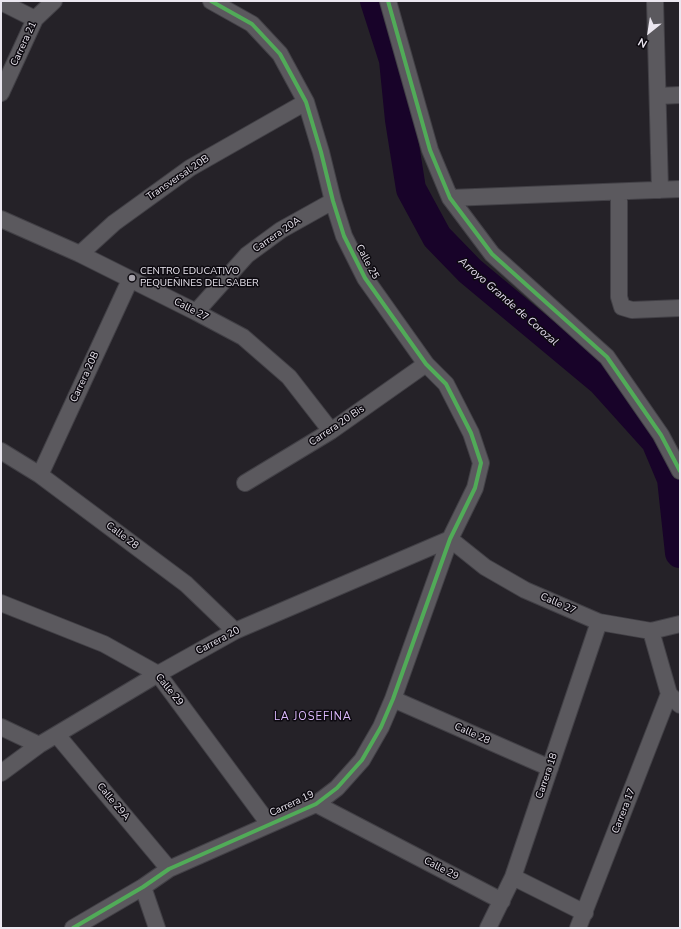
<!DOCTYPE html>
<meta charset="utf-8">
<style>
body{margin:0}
#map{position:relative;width:681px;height:929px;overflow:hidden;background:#252228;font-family:"Nunito Sans",sans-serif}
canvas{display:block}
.frame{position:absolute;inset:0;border:2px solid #ebe7f0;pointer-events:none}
.north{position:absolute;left:629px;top:12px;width:40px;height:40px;-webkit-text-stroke:3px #0d0a10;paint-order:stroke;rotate:210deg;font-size:11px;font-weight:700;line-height:16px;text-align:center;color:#ebe7f0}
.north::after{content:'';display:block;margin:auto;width:14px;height:18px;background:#ebe7f0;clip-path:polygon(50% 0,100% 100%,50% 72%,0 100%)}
</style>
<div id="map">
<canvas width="681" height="929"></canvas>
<div class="frame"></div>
<div class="north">N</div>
</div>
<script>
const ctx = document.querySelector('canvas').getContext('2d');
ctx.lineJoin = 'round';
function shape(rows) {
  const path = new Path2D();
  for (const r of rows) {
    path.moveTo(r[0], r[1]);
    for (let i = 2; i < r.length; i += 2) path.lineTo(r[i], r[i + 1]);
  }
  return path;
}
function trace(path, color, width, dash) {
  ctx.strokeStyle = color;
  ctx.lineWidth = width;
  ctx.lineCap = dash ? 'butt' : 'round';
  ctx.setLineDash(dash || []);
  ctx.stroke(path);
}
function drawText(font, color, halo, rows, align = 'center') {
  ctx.font = font + ' "Nunito Sans",sans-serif';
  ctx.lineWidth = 3;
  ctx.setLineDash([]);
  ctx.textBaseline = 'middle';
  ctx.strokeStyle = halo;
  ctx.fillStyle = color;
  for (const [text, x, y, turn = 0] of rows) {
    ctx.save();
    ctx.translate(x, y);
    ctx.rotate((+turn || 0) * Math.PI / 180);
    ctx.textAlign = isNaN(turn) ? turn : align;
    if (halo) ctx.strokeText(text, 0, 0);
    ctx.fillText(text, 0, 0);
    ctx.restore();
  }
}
const river = shape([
 [375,1,394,60,400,120,411,189,437,237,470,271,602,381,656,441,672,479,680,553]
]);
const minor = shape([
 [388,1,430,150,450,198,492,254,607,357,661,435,680,471],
 [655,1,660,190],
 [1,2,35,19],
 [1,93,35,19,54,1],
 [658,96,680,95],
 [619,192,619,297,622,307,632,310,680,308],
 [450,198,680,189],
 [1,219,80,254,196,312,243,337,289,377,331,431],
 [80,254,114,223,190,168,306,102],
 [196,312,247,255,281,230,333,201],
 [1,451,40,475,186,584,235,631],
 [40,475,130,280],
 [245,483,331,431,426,364],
 [450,539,485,567,525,590,599,622,651,631,680,624],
 [1,603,104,644,158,674,269,824],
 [651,631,669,694,680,705],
 [393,699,550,768],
 [1,727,39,745],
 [57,735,169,869],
 [1,773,39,745,158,674,235,631,450,539],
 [316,804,502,901],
 [513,877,585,913],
 [143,887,157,928],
 [73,928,143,887,169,869,316,804,337,788,362,760,381,727,393,699,450,539,475,488,481,463,471,433,446,384,426,364,365,278,344,236,333,201,321,152,306,102,280,54,252,24,211,1],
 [488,928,513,877,599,622],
 [578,928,669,694]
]);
const cycleway = shape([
 [388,1,430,150,450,198,492,254,607,357,661,435,680,471],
 [73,928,143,887,169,869,316,804,337,788,362,760,381,727,393,699,450,539,475,488,481,463,471,433,446,384,426,364,365,278,344,236,333,201,321,152,306,102,280,54,252,24,211,1]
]);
const markers = [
 [132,278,4,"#a6a2aa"]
];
const streetNames = [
 ["Carrera 21",24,44,-65],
 ["Transversal 20B",178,178,-34],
 ["Carrera 20A",277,235,-34],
 ["Calle 25",367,262,62],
 ["Calle 27",191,310,27],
 ["Carrera 20B",85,377,-65],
 ["Carrera 20 Bis",337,426,-34],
 ["Calle 28",122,536,37],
 ["Calle 27",558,604,24],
 ["Carrera 20",218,641,-28],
 ["Calle 29",169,690,51],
 ["Calle 28",472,734,24],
 ["Carrera 18",547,776,-71],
 ["Calle 29A",113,802,50],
 ["Carrera 19",292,804,-25],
 ["Carrera 17",624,811,-69],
 ["Calle 29",441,869,27]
];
const poiNames = [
 ["CENTRO EDUCATIVO",140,272],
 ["PEQUEÑINES DEL SABER",140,284]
];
const waterNames = [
 ["Arroyo Grande de Corozal",508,302,41]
];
const neighbourhoodNames = [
 ["LA JOSEFINA",313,717]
];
trace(river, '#180329', 30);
trace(minor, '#424046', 18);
trace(minor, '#5b595e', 16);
trace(cycleway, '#51ab58', 4);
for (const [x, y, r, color] of markers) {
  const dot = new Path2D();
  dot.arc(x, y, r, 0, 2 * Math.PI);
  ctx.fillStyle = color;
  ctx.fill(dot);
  trace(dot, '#0d0a10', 1.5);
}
drawText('10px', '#ebe7f0', '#0d0a10', streetNames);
drawText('10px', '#ebe7f0', '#0d0a10', poiNames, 'left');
drawText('italic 11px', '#e5dcf0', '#0d0a10', waterNames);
ctx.letterSpacing = '1px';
drawText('11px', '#dcb9fe', '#0d0a10', neighbourhoodNames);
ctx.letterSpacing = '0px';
</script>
